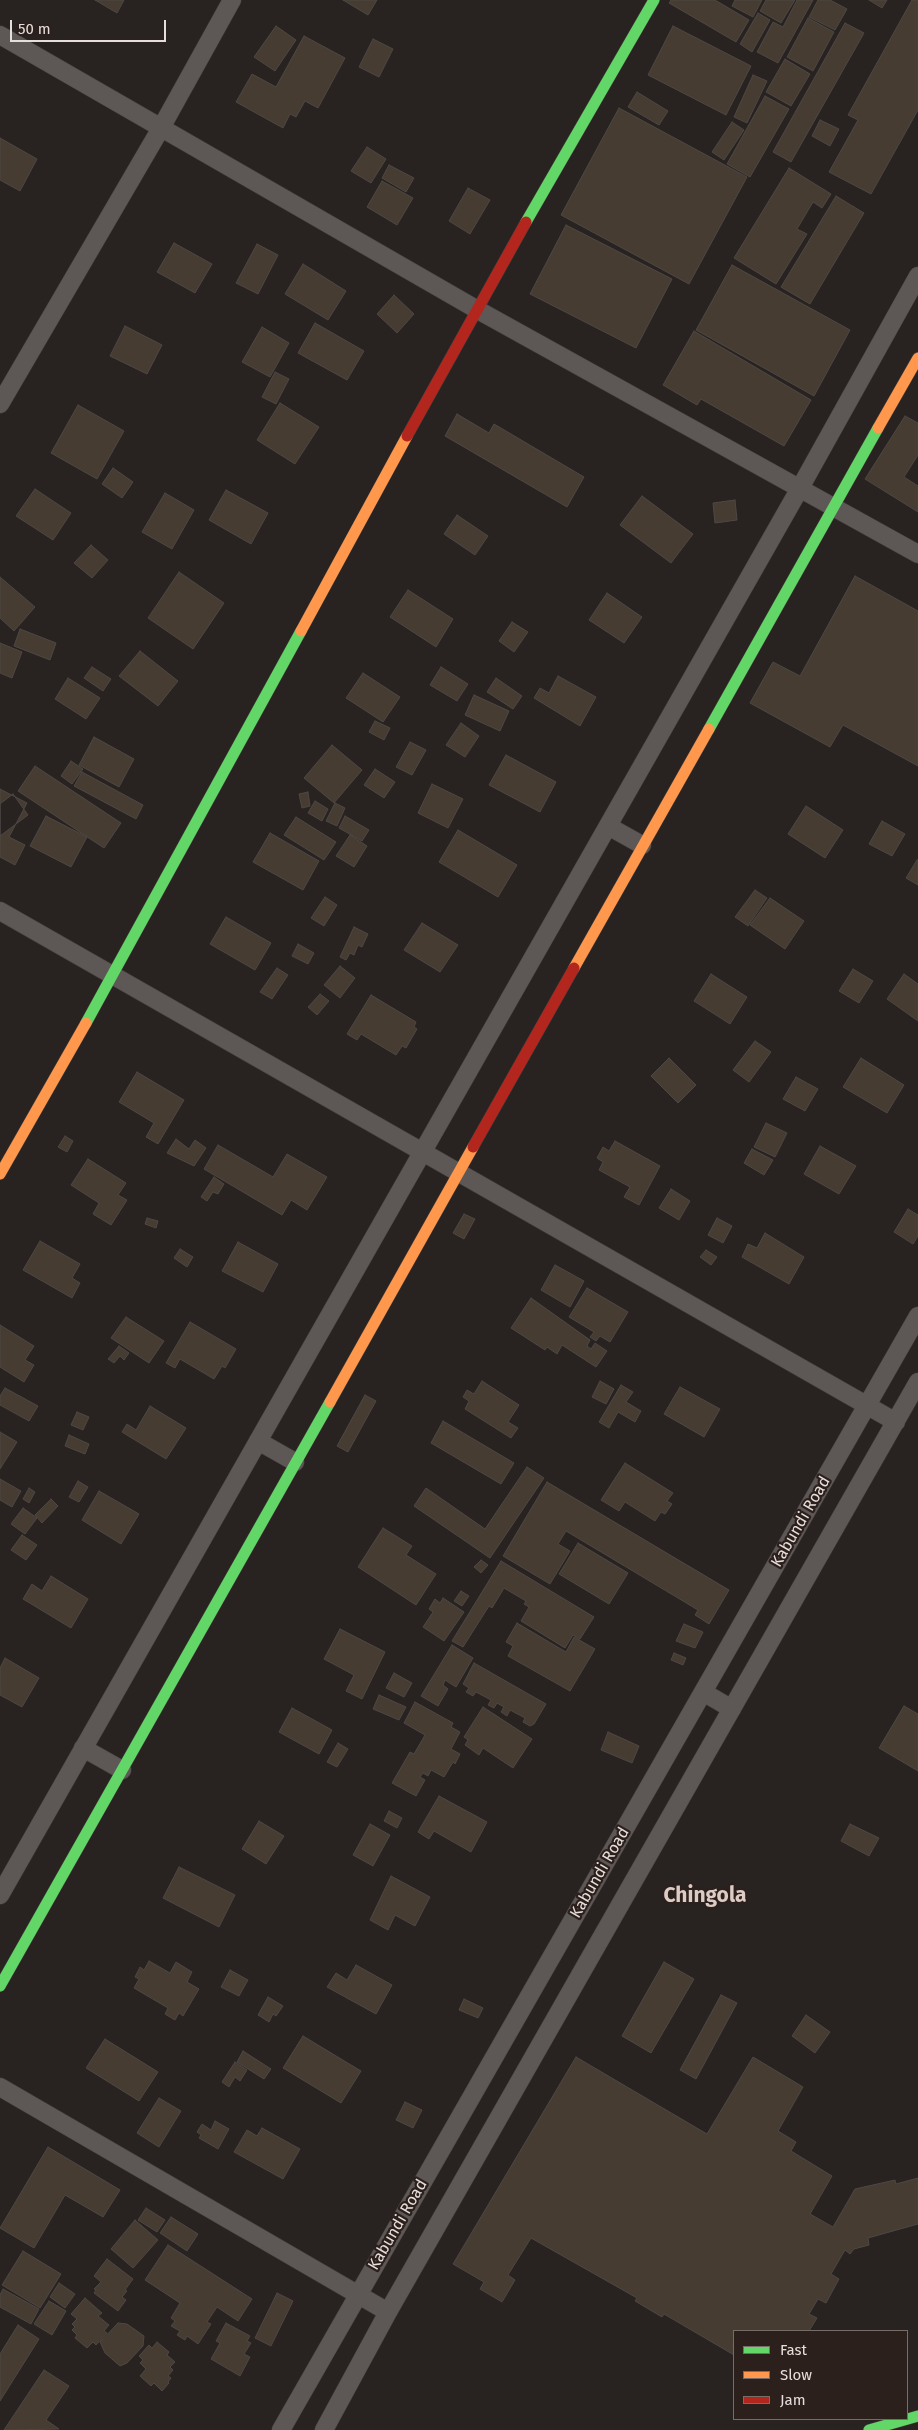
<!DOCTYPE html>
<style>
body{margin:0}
#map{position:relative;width:918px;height:2430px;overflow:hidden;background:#282220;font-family:"Fira Sans",sans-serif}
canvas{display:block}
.legend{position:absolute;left:733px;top:2330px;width:175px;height:90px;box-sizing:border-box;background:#2c201c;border:1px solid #776c68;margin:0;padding:6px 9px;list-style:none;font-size:15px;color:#e7dedb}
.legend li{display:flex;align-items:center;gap:10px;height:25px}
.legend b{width:25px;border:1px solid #776c68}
.scale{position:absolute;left:10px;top:20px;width:156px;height:22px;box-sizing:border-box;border:2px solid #e7dedb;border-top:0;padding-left:6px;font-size:15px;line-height:18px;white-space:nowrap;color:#e7dedb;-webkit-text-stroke:4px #2c201c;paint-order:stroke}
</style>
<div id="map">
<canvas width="918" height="2430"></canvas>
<ul class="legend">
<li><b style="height:6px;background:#63d668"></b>Fast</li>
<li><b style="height:6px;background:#ff974d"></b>Slow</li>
<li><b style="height:6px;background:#b3261e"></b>Jam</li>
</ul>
<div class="scale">50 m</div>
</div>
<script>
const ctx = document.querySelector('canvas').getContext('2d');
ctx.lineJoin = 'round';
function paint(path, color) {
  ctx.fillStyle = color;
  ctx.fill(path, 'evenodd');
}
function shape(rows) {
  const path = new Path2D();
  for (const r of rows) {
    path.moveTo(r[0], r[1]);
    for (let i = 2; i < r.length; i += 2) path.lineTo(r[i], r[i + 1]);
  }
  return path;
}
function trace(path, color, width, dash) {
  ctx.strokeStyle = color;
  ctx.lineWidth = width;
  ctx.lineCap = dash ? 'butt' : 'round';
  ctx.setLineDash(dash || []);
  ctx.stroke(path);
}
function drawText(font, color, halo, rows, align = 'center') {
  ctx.font = font + ' "Fira Sans",sans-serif';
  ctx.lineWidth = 4.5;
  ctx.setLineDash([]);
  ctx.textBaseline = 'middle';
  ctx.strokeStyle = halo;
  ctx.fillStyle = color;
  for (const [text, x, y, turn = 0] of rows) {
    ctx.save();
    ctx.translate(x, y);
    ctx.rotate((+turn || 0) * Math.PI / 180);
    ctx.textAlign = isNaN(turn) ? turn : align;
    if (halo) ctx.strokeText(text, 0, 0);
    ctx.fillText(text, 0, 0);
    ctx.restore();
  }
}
const building = shape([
 [95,0,124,0,117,13,95,0],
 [343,0,377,0,368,15,343,0],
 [671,0,715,0,749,20,736,42,669,3,671,0],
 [735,0,762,0,753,17,732,6,735,0],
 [766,0,795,0,781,23,760,11,766,0],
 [797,0,813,0,778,63,757,52,773,22,783,27,797,0],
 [818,0,830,0,847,9,835,30,809,17,818,0],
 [869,0,887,0,882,8,869,0],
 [912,0,918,0,918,110,871,194,829,172,858,120,848,115,912,0],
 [758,13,770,20,752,52,740,44,758,13],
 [808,18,834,32,813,71,787,57,808,18],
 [845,23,864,33,791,162,773,152,845,23],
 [276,26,296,40,275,71,254,57,276,26],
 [673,26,751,66,726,115,648,75,673,26],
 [304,36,345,58,318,108,305,101,296,117,290,114,283,128,236,102,252,74,276,87,304,36],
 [373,39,393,49,379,77,359,67,373,39],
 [785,59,810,74,791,106,766,92,785,59],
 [753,75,767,81,747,123,734,117,753,75],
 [637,92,668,111,659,125,628,107,637,92],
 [765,96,789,109,750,177,727,164,765,96],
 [619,108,747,177,689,284,561,215,619,108],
 [820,120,839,129,830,146,812,136,820,120],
 [732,122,744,130,724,160,712,152,732,122],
 [0,138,37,159,20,191,0,180,0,138],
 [367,147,386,159,371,183,351,171,367,147],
 [389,165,414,178,406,192,382,178,389,165],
 [789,168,831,194,822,208,813,202,797,229,807,234,776,284,734,258,789,168],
 [382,181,413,198,397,225,367,207,382,181],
 [468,188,490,200,470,234,449,221,468,188],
 [836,196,864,213,810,304,781,287,836,196],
 [566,225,672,279,636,348,530,294,566,225],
 [174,243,212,264,195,293,157,272,174,243],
 [257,244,278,255,258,294,236,283,257,244],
 [303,264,346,291,328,320,285,294,303,264],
 [732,265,850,330,814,396,696,330,732,265],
 [394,295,414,314,397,333,377,314,394,295],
 [315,323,364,351,347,380,298,353,315,323],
 [125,326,162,345,147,374,110,356,125,326],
 [262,327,289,343,270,377,242,362,262,327],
 [694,331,811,400,784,446,701,399,697,405,663,385,694,331],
 [275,372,289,379,276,404,262,397,275,372],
 [280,403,319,427,295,464,257,440,280,403],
 [78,405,124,431,97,479,51,453,78,405],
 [457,414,489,433,494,424,584,477,567,507,445,436,457,414],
 [905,416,918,423,918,455,904,477,918,486,918,512,865,479,905,416],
 [113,468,133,482,122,498,102,484,113,468],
 [35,489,71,513,53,540,16,516,35,489],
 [226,490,268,513,251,544,209,520,226,490],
 [165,493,194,510,172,549,142,532,165,493],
 [642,496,693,534,671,563,620,525,642,496],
 [735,500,737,520,715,523,713,503,735,500],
 [457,515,488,536,475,555,444,534,457,515],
 [91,545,108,560,92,578,74,563,91,545],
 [179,572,224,603,193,649,148,618,179,572],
 [855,576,918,611,918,766,843,725,830,747,750,703,773,662,800,676,855,576],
 [0,577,35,607,14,631,0,618,0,577],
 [408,590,453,619,436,647,390,617,408,590],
 [607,593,642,617,624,643,589,620,607,593],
 [512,622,528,632,514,652,499,641,512,622],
 [20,629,56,643,50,660,14,646,20,629],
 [0,643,22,652,12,678,0,673,0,643],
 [140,651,178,681,158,706,119,676,140,651],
 [92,667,111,679,103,691,84,678,92,667],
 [441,667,468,684,457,701,430,685,441,667],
 [363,673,400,697,383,722,346,698,363,673],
 [558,676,596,697,580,726,534,698,540,688,549,693,558,676],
 [68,678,100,698,86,719,55,699,68,678],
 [496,678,522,696,513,709,487,692,496,678],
 [474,695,509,711,500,731,465,715,474,695],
 [375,721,390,728,384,740,369,732,375,721],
 [461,723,479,736,465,757,446,745,461,723],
 [94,737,134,759,119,787,79,765,94,737],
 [410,742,426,750,412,775,396,767,410,742],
 [332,745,362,770,334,803,304,778,332,745],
 [506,755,556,782,540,812,489,785,506,755],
 [71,761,83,769,72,784,61,776,71,761],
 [35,766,121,823,104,848,18,791,35,766],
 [375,769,395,782,384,798,364,785,375,769],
 [82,772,143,805,136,819,74,786,82,772],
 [432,784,463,799,448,828,418,813,432,784],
 [0,789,27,803,9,837,25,845,15,865,0,857,0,789],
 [308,792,310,806,302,808,299,794,308,792],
 [13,794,28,815,0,836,0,804,13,794],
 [315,801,328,809,322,821,308,813,315,801],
 [335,803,345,808,337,826,326,821,335,803],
 [806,806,843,830,825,858,788,834,806,806],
 [46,816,87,837,71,867,30,846,46,816],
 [345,816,369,830,362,841,339,828,345,816],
 [296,817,336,842,324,860,284,835,296,817],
 [882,821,905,834,892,856,869,844,882,821],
 [458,830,517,865,498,897,439,862,458,830],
 [270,833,319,861,303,890,253,862,270,833],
 [350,835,367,846,354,867,336,856,350,835],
 [917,860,918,860,918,885,906,878,917,860],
 [755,890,767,898,748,926,735,917,755,890],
 [325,897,337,905,324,926,311,918,325,897],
 [770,898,804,921,785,949,750,925,770,898],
 [226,917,271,943,255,970,210,944,226,917],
 [422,923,458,945,440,972,404,950,422,923],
 [354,927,368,934,362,947,358,945,354,955,350,953,346,960,340,957,354,927],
 [298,944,314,953,308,964,292,956,298,944],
 [340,966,355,978,340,998,324,985,340,966],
 [277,968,288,975,272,999,260,992,277,968],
 [853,969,873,981,859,1003,839,991,853,969],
 [711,974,747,997,730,1024,694,1001,711,974],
 [904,974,918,984,918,1021,887,999,904,974],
 [320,994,329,1001,317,1015,308,1007,320,994],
 [371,995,416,1022,414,1027,417,1029,406,1048,402,1046,396,1055,361,1034,357,1040,347,1034,371,995],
 [755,1041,771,1052,749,1082,733,1070,755,1041],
 [669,1058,696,1085,678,1103,651,1076,669,1058],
 [861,1058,904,1085,887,1113,843,1087,861,1058],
 [137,1072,184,1100,158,1144,146,1137,154,1123,119,1102,137,1072],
 [796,1077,818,1089,805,1111,783,1099,796,1077],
 [766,1123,787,1133,775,1157,754,1147,766,1123],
 [65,1136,73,1141,67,1152,58,1147,65,1136],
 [176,1139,189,1149,195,1140,206,1148,194,1166,167,1153,176,1139],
 [615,1141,660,1166,639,1205,624,1197,630,1187,599,1170,603,1162,597,1158,603,1147,609,1151,615,1141],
 [218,1145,273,1177,287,1154,327,1177,307,1210,291,1200,282,1215,204,1169,218,1145],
 [820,1146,856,1166,839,1194,804,1174,820,1146],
 [752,1149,773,1160,764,1175,744,1163,752,1149],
 [88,1159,126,1183,118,1195,127,1200,111,1225,93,1214,99,1203,71,1185,88,1159],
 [214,1177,224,1184,218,1194,213,1192,207,1201,201,1197,214,1177],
 [671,1189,690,1201,679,1220,659,1208,671,1189],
 [908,1209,918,1215,918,1236,913,1244,894,1232,908,1209],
 [464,1214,475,1219,464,1239,453,1233,464,1214],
 [147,1218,158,1221,156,1228,145,1224,147,1218],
 [717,1218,732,1226,723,1243,708,1235,717,1218],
 [765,1233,804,1257,789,1284,742,1257,748,1244,757,1248,765,1233],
 [40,1241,80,1264,72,1278,80,1283,72,1298,23,1270,40,1241],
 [238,1242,278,1264,263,1292,222,1271,238,1242],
 [180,1249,193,1257,187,1267,174,1258,180,1249],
 [706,1250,717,1257,711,1265,700,1257,706,1250],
 [555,1265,584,1281,570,1307,541,1290,555,1265],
 [587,1288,628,1312,610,1342,600,1336,596,1341,590,1337,594,1332,569,1317,587,1288],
 [531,1298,590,1340,587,1346,591,1349,595,1343,607,1351,596,1367,562,1345,557,1354,547,1347,545,1350,511,1328,531,1298],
 [126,1317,164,1341,149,1363,111,1338,126,1317],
 [190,1322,236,1349,225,1368,222,1366,214,1379,180,1359,175,1368,166,1363,190,1322],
 [0,1325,34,1346,25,1360,34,1365,24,1382,0,1367,0,1325],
 [119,1346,129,1353,124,1360,120,1356,114,1363,108,1359,119,1346],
 [482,1381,519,1405,508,1422,518,1428,511,1438,465,1409,469,1401,463,1397,467,1390,474,1394,482,1381],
 [600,1381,614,1389,606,1404,592,1397,600,1381],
 [621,1385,633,1392,626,1402,641,1411,635,1422,618,1412,609,1428,599,1422,621,1385],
 [680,1387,720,1409,704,1437,664,1414,680,1387],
 [5,1388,38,1406,29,1421,0,1405,0,1396,5,1388],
 [365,1395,376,1401,348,1452,337,1446,365,1395],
 [150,1406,186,1428,166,1459,122,1432,127,1424,136,1430,150,1406],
 [77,1412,89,1417,83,1430,71,1425,77,1412],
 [443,1421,514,1463,501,1484,431,1443,443,1421],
 [0,1432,17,1442,0,1469,0,1432],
 [69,1435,89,1444,85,1454,65,1446,69,1435],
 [625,1463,673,1493,667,1501,672,1504,665,1514,661,1512,655,1521,625,1502,619,1511,601,1500,625,1463],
 [527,1467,544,1478,490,1558,414,1506,426,1488,485,1529,527,1467],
 [0,1479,21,1491,12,1507,0,1500,0,1479],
 [78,1481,88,1487,79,1502,69,1497,78,1481],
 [547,1482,729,1590,709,1624,695,1615,698,1610,566,1531,558,1544,570,1551,550,1584,503,1556,547,1482],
 [29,1488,35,1492,29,1503,23,1499,29,1488],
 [99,1491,139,1514,121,1544,82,1520,99,1491],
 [51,1499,58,1506,42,1523,35,1515,51,1499],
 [23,1508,37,1518,25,1534,11,1524,23,1508],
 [383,1528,412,1546,406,1555,436,1574,416,1605,358,1567,383,1528],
 [22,1535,37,1545,26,1560,11,1550,22,1535],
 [578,1543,628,1573,609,1604,559,1574,578,1543],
 [481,1560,488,1565,481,1573,474,1567,481,1560],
 [501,1561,594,1617,580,1639,573,1635,565,1648,521,1621,529,1607,524,1604,526,1601,504,1588,492,1608,489,1606,463,1647,452,1641,501,1561],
 [51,1576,88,1599,71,1628,23,1599,32,1584,42,1591,51,1576],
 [461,1591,469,1596,462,1606,454,1601,461,1591],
 [443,1598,464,1612,444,1641,423,1627,433,1612,429,1609,435,1599,440,1603,443,1598],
 [517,1623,566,1652,574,1637,595,1649,570,1691,508,1656,513,1646,506,1642,517,1623],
 [684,1624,703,1632,695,1648,676,1641,684,1624],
 [340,1629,385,1652,362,1699,346,1691,354,1675,324,1659,340,1629],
 [452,1645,473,1658,456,1687,445,1680,443,1685,448,1689,438,1706,421,1696,452,1645],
 [674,1653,686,1658,683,1665,671,1660,674,1653],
 [5,1658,39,1678,22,1707,0,1695,0,1668,5,1658],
 [474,1663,546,1704,534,1724,530,1726,523,1722,525,1718,510,1710,507,1716,501,1712,504,1707,497,1703,494,1708,488,1705,491,1700,476,1692,473,1696,466,1692,469,1688,463,1684,474,1663],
 [394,1673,412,1683,404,1697,386,1688,394,1673],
 [379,1695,406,1707,399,1720,373,1709,379,1695],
 [415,1702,453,1723,451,1727,460,1732,451,1749,460,1754,455,1764,453,1762,444,1777,431,1770,428,1776,423,1773,420,1777,425,1780,416,1796,392,1783,410,1752,414,1754,425,1735,404,1723,415,1702],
 [904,1706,918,1714,918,1771,879,1748,904,1706],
 [483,1707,532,1739,513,1768,483,1748,479,1755,465,1745,468,1740,464,1737,483,1707],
 [292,1708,332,1730,319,1754,279,1732,292,1708],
 [608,1732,639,1746,632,1763,601,1750,608,1732],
 [338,1743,348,1749,337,1767,327,1762,338,1743],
 [439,1796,487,1822,471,1852,434,1831,429,1839,418,1832,439,1796],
 [389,1811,402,1818,397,1828,384,1821,389,1811],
 [259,1821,284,1836,266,1864,242,1849,259,1821],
 [370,1824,390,1835,373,1866,353,1855,370,1824],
 [850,1824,879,1838,869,1856,841,1841,850,1824],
 [179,1867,235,1895,219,1927,163,1898,179,1867],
 [391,1876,430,1897,415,1926,395,1915,388,1930,370,1920,391,1876],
 [149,1961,170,1973,176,1962,192,1972,187,1982,199,1989,183,2016,179,2013,175,2020,165,2014,168,2008,134,1988,139,1979,135,1977,140,1967,144,1970,149,1961],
 [664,1962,694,1979,651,2053,622,2036,664,1962],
 [356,1965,392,1985,376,2014,327,1987,336,1973,347,1980,356,1965],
 [230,1970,248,1980,239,1996,221,1987,230,1970],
 [721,1995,737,2003,696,2079,680,2070,721,1995],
 [268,1997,283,2006,276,2016,273,2014,269,2022,258,2015,268,1997],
 [464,1999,483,2008,478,2018,459,2010,464,1999],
 [806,2015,830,2032,815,2053,792,2036,806,2015],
 [303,2036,361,2071,341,2103,283,2068,303,2036],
 [105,2039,158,2072,139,2101,86,2068,105,2039],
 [243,2051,271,2069,264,2079,237,2062,243,2051],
 [576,2057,707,2134,753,2057,803,2087,778,2131,796,2142,791,2151,832,2176,810,2214,833,2227,855,2189,895,2180,896,2184,918,2178,918,2224,868,2238,869,2245,854,2249,850,2254,845,2250,831,2274,839,2279,826,2303,818,2299,809,2314,817,2318,809,2331,734,2331,734,2355,664,2314,662,2317,635,2301,637,2298,531,2238,508,2275,515,2280,502,2302,480,2289,484,2282,453,2264,576,2057],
 [235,2062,247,2070,240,2081,235,2077,229,2087,222,2082,235,2062],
 [159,2098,181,2111,159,2147,137,2133,159,2098],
 [405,2102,422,2110,413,2128,396,2120,405,2102],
 [215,2121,229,2129,218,2149,199,2138,201,2135,197,2132,202,2124,211,2130,215,2121],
 [262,2128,300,2149,283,2179,234,2152,247,2130,257,2136,262,2128],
 [48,2147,120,2190,103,2217,65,2195,34,2248,0,2228,48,2147],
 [146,2208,165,2220,157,2232,138,2220,146,2208],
 [171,2217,198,2234,187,2251,160,2233,171,2217],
 [135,2220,158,2240,133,2268,111,2249,135,2220],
 [168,2245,252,2299,238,2321,217,2307,207,2322,211,2324,198,2344,187,2336,185,2340,177,2335,180,2331,171,2326,175,2321,171,2318,180,2303,145,2280,168,2245],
 [23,2251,61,2274,40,2308,2,2285,23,2251],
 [107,2259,133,2279,125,2290,127,2291,122,2297,126,2300,118,2311,94,2293,96,2290,94,2289,101,2282,94,2276,107,2259],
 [59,2283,75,2294,65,2308,50,2297,59,2283],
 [3,2289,39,2309,31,2324,0,2307,0,2295,3,2289],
 [277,2293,293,2301,271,2346,255,2338,277,2293],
 [85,2298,102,2313,98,2316,109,2325,104,2331,107,2333,96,2345,93,2342,87,2348,75,2338,77,2335,72,2330,75,2327,72,2324,77,2319,71,2314,85,2298],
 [49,2301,66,2311,52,2335,34,2324,49,2301],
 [118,2323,127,2324,144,2336,143,2346,127,2363,120,2366,105,2353,100,2342,118,2323],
 [226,2323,250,2336,247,2341,251,2343,244,2354,250,2357,240,2376,211,2359,220,2343,216,2341,226,2323],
 [18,2325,39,2339,0,2401,0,2354,18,2325],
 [157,2342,169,2352,167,2355,175,2362,170,2367,173,2370,168,2376,171,2378,168,2382,169,2383,162,2391,154,2383,151,2386,140,2376,146,2369,140,2363,143,2360,139,2356,149,2345,152,2348,157,2342],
 [44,2370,69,2386,46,2420,59,2429,4,2430,44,2370]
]);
const street = shape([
 [0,35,476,309,918,554],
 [0,404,161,128,232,0],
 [608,826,642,845],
 [0,911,896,1422],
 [258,1441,295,1462],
 [703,1692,732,1709],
 [83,1748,122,1770],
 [0,1895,800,488,918,276],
 [0,2087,388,2312],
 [281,2430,918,1316],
 [324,2430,388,2312,918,1382]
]);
const fast = shape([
 [526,222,654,0],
 [709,729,878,428],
 [86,1023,301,631],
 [0,1986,330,1402],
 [869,2430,918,2416]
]);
const slow = shape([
 [878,428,918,358],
 [301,631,407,436],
 [574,968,709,729],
 [0,1174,86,1023],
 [330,1402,473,1147]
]);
const jam = shape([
 [407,436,526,222],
 [473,1147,574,968]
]);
const streetNames = [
 ["Kabundi Road",801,1522,-60],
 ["Kabundi Road",600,1873,-60],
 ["Kabundi Road",398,2225,-60]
];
const districtNames = [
 ["Chingola",705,1896]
];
paint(building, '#473c32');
trace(building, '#4d4845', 1);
trace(street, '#433e3c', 19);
trace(fast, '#433e3c', 12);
trace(slow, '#433e3c', 12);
trace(jam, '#433e3c', 12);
trace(street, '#5d5755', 18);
trace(fast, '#63d668', 11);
trace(slow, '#ff974d', 11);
trace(jam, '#b3261e', 11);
drawText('16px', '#e7dedb', '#2c201c', streetNames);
drawText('bold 21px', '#ddcbc5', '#2c201c', districtNames);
</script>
